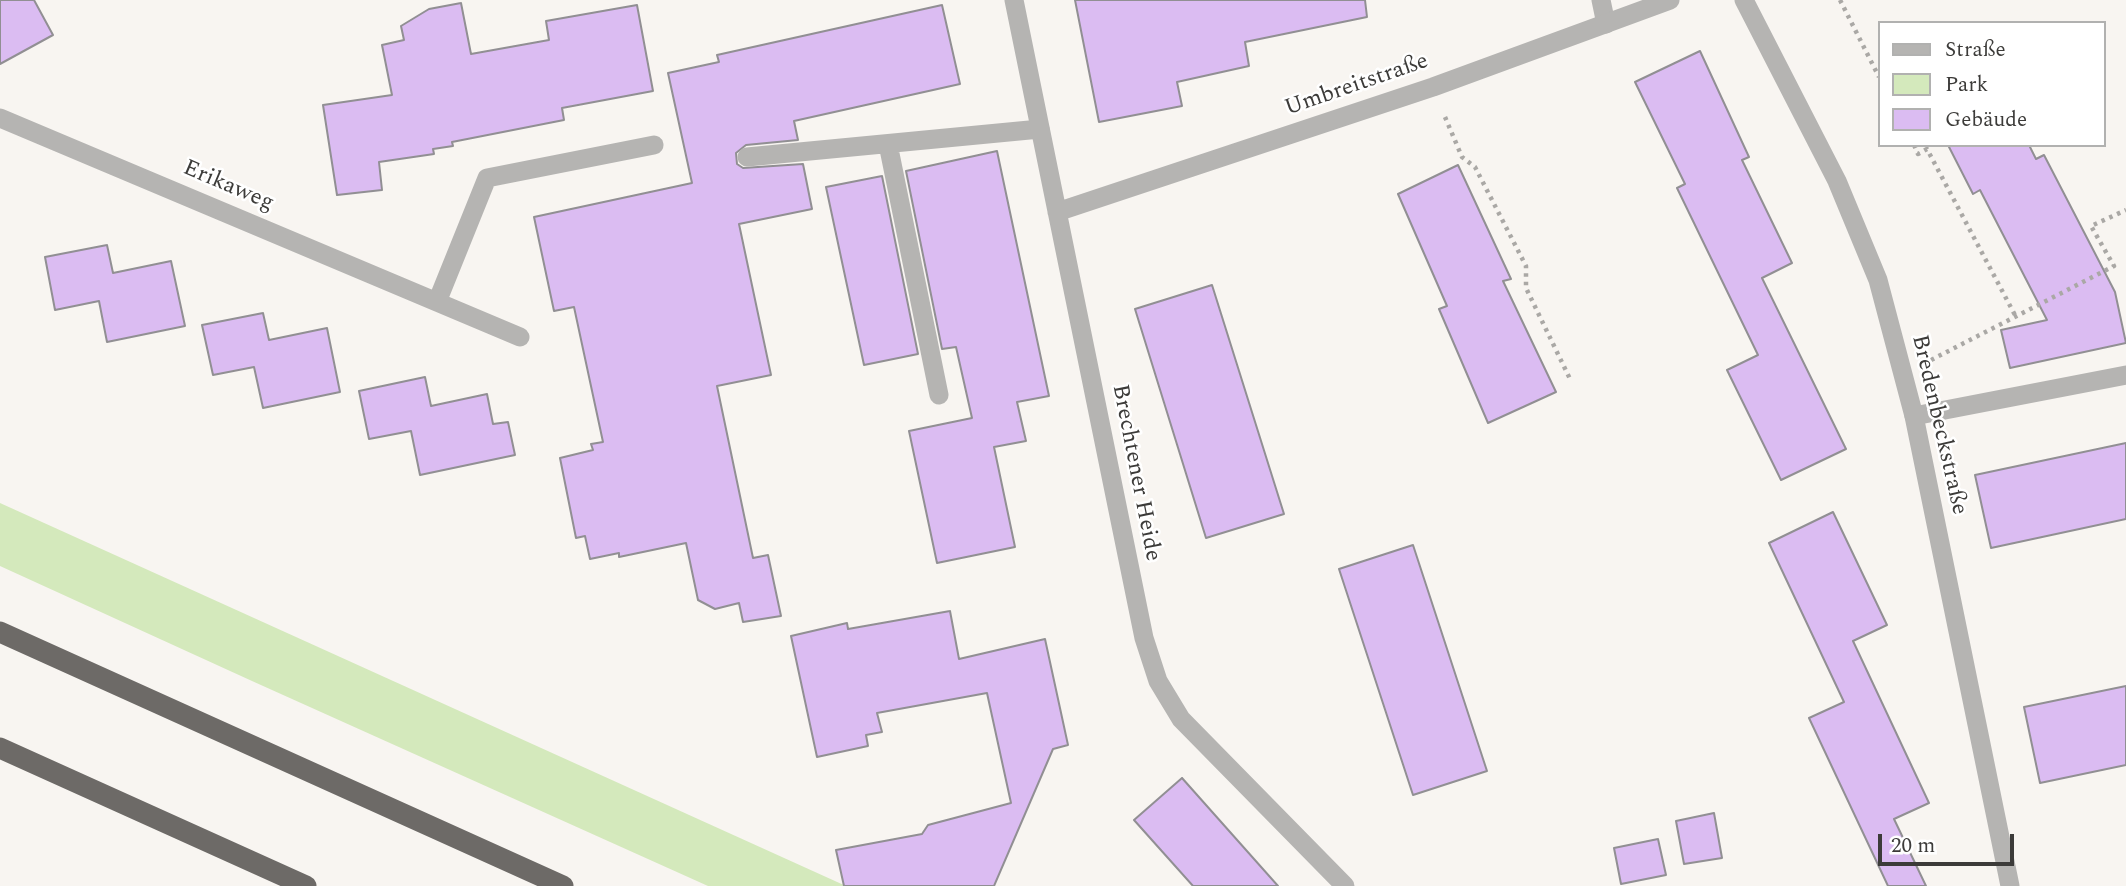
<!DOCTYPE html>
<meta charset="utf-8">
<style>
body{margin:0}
#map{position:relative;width:2126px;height:886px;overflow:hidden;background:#f8f5f1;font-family:Spectral,serif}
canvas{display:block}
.legend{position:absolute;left:1878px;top:21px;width:228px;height:126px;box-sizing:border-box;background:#fff;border:2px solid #b1b1b0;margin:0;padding:9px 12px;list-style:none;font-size:21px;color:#3c3b39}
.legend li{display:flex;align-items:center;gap:14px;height:35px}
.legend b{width:35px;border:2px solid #b1b1b0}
.scale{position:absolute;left:1878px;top:834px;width:136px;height:32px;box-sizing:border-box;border:4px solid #3c3b39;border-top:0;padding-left:9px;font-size:21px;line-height:24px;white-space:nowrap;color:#3c3b39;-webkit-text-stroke:5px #fff;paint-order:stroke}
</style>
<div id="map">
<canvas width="2126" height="886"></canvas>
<ul class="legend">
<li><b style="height:9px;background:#b5b4b2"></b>Straße</li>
<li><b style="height:19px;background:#d4e9bc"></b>Park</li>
<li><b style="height:19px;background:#dbbcf2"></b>Gebäude</li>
</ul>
<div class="scale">20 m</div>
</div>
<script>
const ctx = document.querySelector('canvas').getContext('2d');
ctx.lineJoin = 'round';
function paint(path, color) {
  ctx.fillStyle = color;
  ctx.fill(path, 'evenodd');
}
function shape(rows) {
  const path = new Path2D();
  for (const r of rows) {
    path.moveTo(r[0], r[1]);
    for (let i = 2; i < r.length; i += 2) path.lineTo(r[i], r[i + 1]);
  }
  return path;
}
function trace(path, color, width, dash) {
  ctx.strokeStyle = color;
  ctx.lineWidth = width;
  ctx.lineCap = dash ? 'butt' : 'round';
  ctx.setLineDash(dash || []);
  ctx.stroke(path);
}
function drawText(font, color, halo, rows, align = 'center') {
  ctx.font = font + ' Spectral,serif';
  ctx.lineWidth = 5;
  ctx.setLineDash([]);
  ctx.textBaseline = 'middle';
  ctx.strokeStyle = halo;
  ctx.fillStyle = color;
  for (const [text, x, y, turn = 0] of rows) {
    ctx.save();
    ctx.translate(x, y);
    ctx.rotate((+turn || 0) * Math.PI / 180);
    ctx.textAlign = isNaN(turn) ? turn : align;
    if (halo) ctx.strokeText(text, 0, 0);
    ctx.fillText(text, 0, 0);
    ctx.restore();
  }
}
const green = shape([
 [0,503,846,886,708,886,252,681,0,566]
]);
const building = shape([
 [0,0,34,0,53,35,0,64,0,0],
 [1075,0,1365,0,1367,17,1245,42,1249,66,1177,82,1182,106,1099,122,1075,0],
 [461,3,471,54,549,40,546,21,637,5,653,91,562,108,564,120,452,142,453,146,433,149,434,154,379,162,382,190,337,195,323,105,392,95,382,45,404,40,401,26,429,9,461,3],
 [942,5,960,84,794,121,798,140,746,145,736,153,737,164,743,168,803,164,812,209,739,224,771,375,717,386,753,558,768,555,781,616,743,622,739,603,715,609,698,600,686,543,619,557,619,553,590,559,585,536,576,538,560,458,593,450,591,444,603,442,574,307,554,311,534,217,692,183,668,73,719,62,717,55,942,5],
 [1700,51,1749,157,1742,160,1792,263,1762,278,1846,449,1781,480,1727,370,1758,355,1677,188,1685,184,1635,82,1700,51],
 [1948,145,2029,145,2036,159,2044,155,2115,292,2126,343,2010,368,2001,330,2047,320,1980,190,1973,194,1948,145],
 [997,151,1049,396,1017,402,1026,441,994,447,1015,547,937,563,909,431,972,418,956,347,942,349,906,171,997,151],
 [1458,165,1511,279,1503,281,1556,392,1488,423,1439,309,1447,306,1398,194,1458,165],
 [882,176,918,354,864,365,826,187,882,176],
 [107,245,113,273,171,261,185,326,107,342,99,301,55,310,45,257,107,245],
 [1212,285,1284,514,1206,538,1135,309,1212,285],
 [263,313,269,340,327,328,340,392,263,408,254,367,213,375,202,325,263,313],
 [425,377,431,406,487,394,493,424,508,422,515,455,420,475,411,431,369,439,359,391,425,377],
 [2126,443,2126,519,1991,548,1975,475,2126,443],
 [1833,512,1887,625,1853,641,1929,803,1894,819,1926,886,1888,886,1809,718,1844,702,1769,543,1833,512],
 [1413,545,1487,771,1413,795,1339,569,1413,545],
 [950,611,959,659,1045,639,1068,745,1053,749,994,886,844,886,836,850,922,834,928,825,1011,803,987,693,877,713,882,732,866,735,868,746,817,757,791,636,847,623,848,629,950,611],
 [2126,686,2126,765,2040,783,2024,707,2126,686],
 [1182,778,1278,886,1193,886,1134,820,1182,778],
 [1714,813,1722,858,1684,864,1676,821,1714,813],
 [1658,839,1666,875,1621,884,1614,848,1658,839]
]);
const path = shape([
 [1840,0,1879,77],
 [1445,117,1462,157,1475,167,1526,266,1526,288,1571,381],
 [1914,145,1918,154,1927,149,2016,317],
 [1931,360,2114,266,2091,226,2126,210]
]);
const service = shape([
 [1601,0,1606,24],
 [888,144,939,395],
 [747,157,1040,129],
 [1914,416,2126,375]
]);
const minor = shape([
 [1014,0,1144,638,1158,681,1181,719,1345,886],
 [1744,0,1837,181,1878,280,1914,416,2010,886],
 [0,118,520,337],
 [1057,212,1433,87,1670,0],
 [437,302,487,178,654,145]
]);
const motorway = shape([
 [0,632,563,886],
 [0,748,306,886]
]);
const streetNames = [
 ["Umbreitstraße",1357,86,-19],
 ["Erikaweg",228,187,23],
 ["Bredenbeckstraße",1938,425,77],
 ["Brechtener Heide",1135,473,79]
];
paint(green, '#d4e9bc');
paint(building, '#dbbcf2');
trace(building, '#918f93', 2);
trace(path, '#aaa8a5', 4.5, [3.5, 5]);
trace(service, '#b5b4b2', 19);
trace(minor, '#b5b4b2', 19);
trace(motorway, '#6d6a67', 21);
drawText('23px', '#3c3b39', '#fff', streetNames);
</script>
